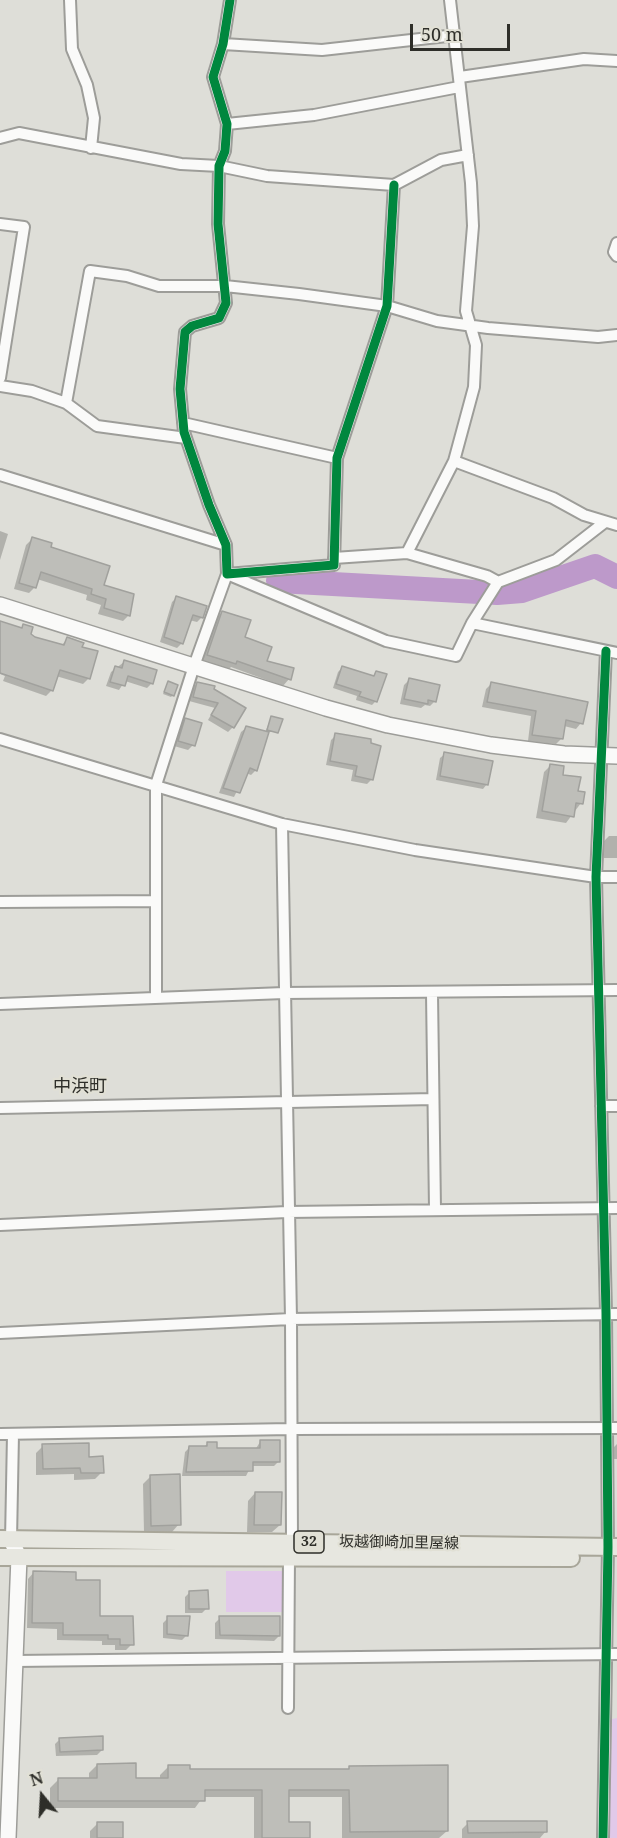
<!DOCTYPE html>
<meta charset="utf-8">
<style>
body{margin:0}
#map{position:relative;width:617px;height:1838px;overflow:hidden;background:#deded8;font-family:"Noto Serif",serif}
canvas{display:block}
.north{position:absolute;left:12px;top:1766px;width:60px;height:60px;-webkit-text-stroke:4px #e1e0d5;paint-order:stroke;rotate:342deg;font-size:16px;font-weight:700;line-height:24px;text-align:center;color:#2e2e29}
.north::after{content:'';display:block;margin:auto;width:21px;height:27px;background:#2e2e29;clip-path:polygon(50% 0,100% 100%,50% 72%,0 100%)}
.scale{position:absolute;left:410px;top:24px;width:100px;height:27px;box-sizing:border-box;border:3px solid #2e2e29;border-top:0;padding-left:8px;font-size:18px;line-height:21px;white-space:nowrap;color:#2e2e29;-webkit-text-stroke:4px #e1e0d5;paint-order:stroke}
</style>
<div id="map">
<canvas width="617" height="1838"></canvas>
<div class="north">N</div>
<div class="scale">50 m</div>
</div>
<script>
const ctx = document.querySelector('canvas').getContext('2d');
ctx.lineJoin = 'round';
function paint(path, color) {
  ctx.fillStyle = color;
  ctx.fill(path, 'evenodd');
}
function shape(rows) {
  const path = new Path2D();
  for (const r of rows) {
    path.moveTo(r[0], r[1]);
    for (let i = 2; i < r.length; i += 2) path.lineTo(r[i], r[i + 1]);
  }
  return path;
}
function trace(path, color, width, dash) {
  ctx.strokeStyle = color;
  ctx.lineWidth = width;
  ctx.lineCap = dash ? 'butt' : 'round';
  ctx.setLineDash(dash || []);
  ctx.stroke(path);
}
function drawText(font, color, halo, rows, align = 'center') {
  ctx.font = font + ' "Noto Serif","Noto Sans JP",serif';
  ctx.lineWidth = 4.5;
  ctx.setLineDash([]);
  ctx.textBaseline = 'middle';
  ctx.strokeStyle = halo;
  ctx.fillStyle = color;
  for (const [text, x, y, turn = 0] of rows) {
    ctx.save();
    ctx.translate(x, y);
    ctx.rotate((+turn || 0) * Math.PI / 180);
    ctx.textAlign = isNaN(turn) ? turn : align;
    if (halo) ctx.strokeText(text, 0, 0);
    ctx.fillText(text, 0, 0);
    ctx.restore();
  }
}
const green = shape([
 [226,1571,283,1571,283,1612,226,1612],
 [617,1718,617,1838,609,1838,612,1719]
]);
const shadow = shape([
 [0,531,8,534,0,560],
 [32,539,102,586,129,615,123,621,98,614,101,605,86,600,87,595,37,579,35,587,29,593,14,589,26,545],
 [177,597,202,617,197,622,189,620,182,643,177,648,160,642,172,602],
 [222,612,265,662,289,679,283,686,231,667,228,670,201,661,216,619],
 [0,622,21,629,24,626,35,638,61,646,68,638,80,648,89,678,83,684,56,676,52,690,46,696,3,681,5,676,0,674],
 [124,662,152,683,147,688,125,681,119,690,106,686,111,672],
 [342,668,372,677,376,672,376,701,372,705,356,700,357,696,333,688,338,672],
 [409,680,435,701,430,706,425,705,421,708,400,704,404,685],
 [168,683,173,695,171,697,163,694],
 [197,683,213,687,233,727,228,732,208,720,215,708,189,701,193,688],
 [492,683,581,723,576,729,564,726,562,738,556,744,528,741,531,716,482,707,486,689],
 [271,717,277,732,268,732,256,770,251,775,246,773,234,797,219,793,241,732,246,728,265,733],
 [186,720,193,745,188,750,174,746,181,724],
 [336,735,372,779,367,784,351,781,353,770,326,765,331,740],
 [445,754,487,784,483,789,436,780,440,758],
 [551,765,577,793,581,803,566,823,536,818,544,772],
 [609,836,617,836,617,858,604,858,604,841],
 [260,1442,279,1461,274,1466,251,1466,246,1476,182,1476,185,1452,190,1447,204,1447,208,1443,216,1450,255,1450],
 [617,1444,617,1459,612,1459,612,1449],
 [43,1446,88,1458,102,1472,95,1479,74,1480,74,1474,36,1475,36,1453],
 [151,1476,179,1524,172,1532,144,1533,143,1484],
 [255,1493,280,1525,272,1532,247,1532,248,1501],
 [34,1572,75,1582,98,1618,132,1644,126,1650,115,1650,115,1645,102,1645,102,1641,57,1640,57,1629,27,1628,28,1579],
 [190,1592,207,1608,202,1613,185,1613,185,1597],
 [168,1618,187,1635,182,1640,163,1638,163,1623],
 [220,1618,279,1636,274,1641,215,1639,215,1623],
 [60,1739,102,1750,97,1755,56,1756,55,1744],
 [97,1765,135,1780,160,1780,160,1775,169,1766,188,1771,347,1771,350,1768,447,1831,439,1838,342,1838,342,1797,288,1797,288,1824,308,1838,254,1838,254,1797,203,1797,195,1808,50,1808,50,1788,58,1780,89,1780,89,1773],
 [468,1823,546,1831,540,1838,462,1838,462,1829],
 [97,1824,121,1838,90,1838,90,1831]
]);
const river = shape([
 [278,581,497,593,522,591,595,566,617,577]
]);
const building = shape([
 [32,537,52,543,51,547,110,566,104,585,134,594,130,616,104,608,106,599,91,594,92,589,41,572,36,588,19,583,32,537],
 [176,596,207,606,203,618,193,615,183,644,164,637,176,596],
 [222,611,251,620,245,637,272,647,267,661,294,668,291,680,237,661,236,664,207,655,222,611],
 [0,621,22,628,23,624,33,627,31,634,35,637,64,645,67,637,84,643,82,647,98,651,90,679,60,670,53,691,0,673,0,621],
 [124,660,157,670,153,684,128,676,125,686,110,682,115,666,122,668,124,660],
 [342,666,374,676,376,671,387,674,377,702,359,696,361,692,336,684,342,666],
 [409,678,440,685,436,702,428,700,428,704,404,699,409,678],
 [168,681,178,685,174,696,164,692,168,681],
 [197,682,215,686,214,689,246,708,234,728,211,715,218,703,193,697,197,682],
 [491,682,588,702,583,724,566,720,563,739,532,735,536,711,487,702,491,682],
 [271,716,283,719,278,733,267,730,271,716],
 [185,718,202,723,195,746,178,741,185,718],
 [246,726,269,732,257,771,250,768,240,793,223,788,246,726],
 [335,733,371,739,371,743,381,746,373,780,355,776,357,766,330,761,335,733],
 [444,752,493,761,488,785,440,776,444,752],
 [550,764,564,766,563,775,581,777,578,791,585,792,583,804,576,803,574,817,542,811,550,764],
 [260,1440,280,1440,280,1462,253,1462,253,1471,186,1472,189,1446,207,1446,207,1442,217,1442,217,1448,260,1448,260,1440],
 [89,1443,89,1457,103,1456,104,1473,81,1473,80,1468,43,1469,42,1444,89,1443],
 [180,1474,181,1525,151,1526,150,1475,180,1474],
 [255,1492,282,1492,281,1525,254,1525,255,1492],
 [33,1571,76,1572,76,1580,100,1580,100,1616,133,1616,134,1645,120,1645,120,1639,108,1639,108,1635,63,1635,63,1623,32,1623,33,1571],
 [208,1590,209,1609,189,1609,189,1591,208,1590],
 [167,1616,190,1616,188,1636,167,1634,167,1616],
 [219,1616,280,1616,280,1636,220,1635,219,1616],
 [103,1736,103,1750,60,1752,59,1738,103,1736],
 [136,1763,136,1778,168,1778,168,1765,190,1765,190,1769,349,1769,349,1766,448,1765,448,1831,350,1832,349,1790,289,1790,289,1822,310,1822,310,1838,262,1838,262,1790,205,1790,205,1801,58,1801,58,1778,97,1778,97,1764,136,1763],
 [467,1821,547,1821,547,1832,468,1833,467,1821],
 [97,1822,123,1822,123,1838,97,1838,97,1822]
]);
const street = shape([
 [70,0,72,49,87,85,94,118,91,148],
 [230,0,223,44,213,77,227,124,225,151,219,166,218,224,226,303,219,318,192,326,185,332,180,389,184,432,209,505,226,545,227,574,334,565,337,458,387,306,394,185],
 [223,44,322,50,456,35],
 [460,77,584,59,617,61],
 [227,124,314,115,459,87],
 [0,138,19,133,181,164,219,166,267,176,394,185,441,160,468,155],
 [0,224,24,227,0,378],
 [617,243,614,252,617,256],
 [0,386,32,391,66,403,97,426,186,438],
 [66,403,90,271,127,276,159,286,225,286,299,294,387,306,437,321,488,328,598,337,617,335],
 [183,423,337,458],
 [454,461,553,498,584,515,617,525],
 [0,475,226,545],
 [407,553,454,461,474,387,476,345,466,311,473,226,471,183,450,0],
 [334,558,407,553,487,576,498,582],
 [472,623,617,653],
 [0,739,282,824,415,850,596,877,617,877],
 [282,824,291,1319,292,1541],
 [0,902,155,901],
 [432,994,435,1209],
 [156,997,156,785,194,666,227,574,386,641,456,656,472,623,498,582,556,560,605,522],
 [0,1004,284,993,617,990],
 [601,1106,617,1106],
 [0,1108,433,1099],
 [0,1225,287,1212,617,1208],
 [0,1333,291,1319,617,1314],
 [0,1434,291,1429,617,1428],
 [11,1540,13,1434],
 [15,1661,617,1654],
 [288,1708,289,1556],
 [603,1838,608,1547,606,1313,596,877,606,651]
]);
const secondary = shape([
 [0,605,326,708,388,725,491,745,564,754,617,756],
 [8,1838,19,1557,11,1540]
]);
const primary = shape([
 [0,1539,617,1547],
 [0,1557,571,1558]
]);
const cycleway = shape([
 [230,0,223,44,213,77,227,124,225,151,219,166,218,224,226,303,219,318,192,326,185,332,180,389,184,432,209,505,226,545,227,574,334,565,337,458,387,306,394,185],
 [603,1838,608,1547,606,1313,596,877,606,651]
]);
const shields = [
 [309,1542,30]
];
const shieldNames = [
 ["32",309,1542]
];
const streetNames = [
 ["坂越御崎加里屋線",399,1543,1]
];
const quarterNames = [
 ["中浜町",80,1087]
];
paint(green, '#e1c9e9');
paint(shadow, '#0003');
trace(river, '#bd99ca', 24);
paint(building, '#bebeb9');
trace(building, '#a1a19d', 1.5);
trace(street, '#9d9d99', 14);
trace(secondary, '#9d9d99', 18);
trace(primary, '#a8a699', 20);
trace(street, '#fafaf9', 10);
trace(secondary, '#fafaf9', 15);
trace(primary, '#e7e7e0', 16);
trace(cycleway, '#00873e', 9);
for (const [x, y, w] of shields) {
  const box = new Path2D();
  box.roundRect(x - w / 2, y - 11, w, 22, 4.5);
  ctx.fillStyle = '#e1e0d5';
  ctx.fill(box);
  trace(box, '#2e2e29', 1.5);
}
drawText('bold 14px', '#2e2e29', null, shieldNames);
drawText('15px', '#2e2e29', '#e1e0d5', streetNames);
drawText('18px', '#2e2e29', '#e1e0d5', quarterNames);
</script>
